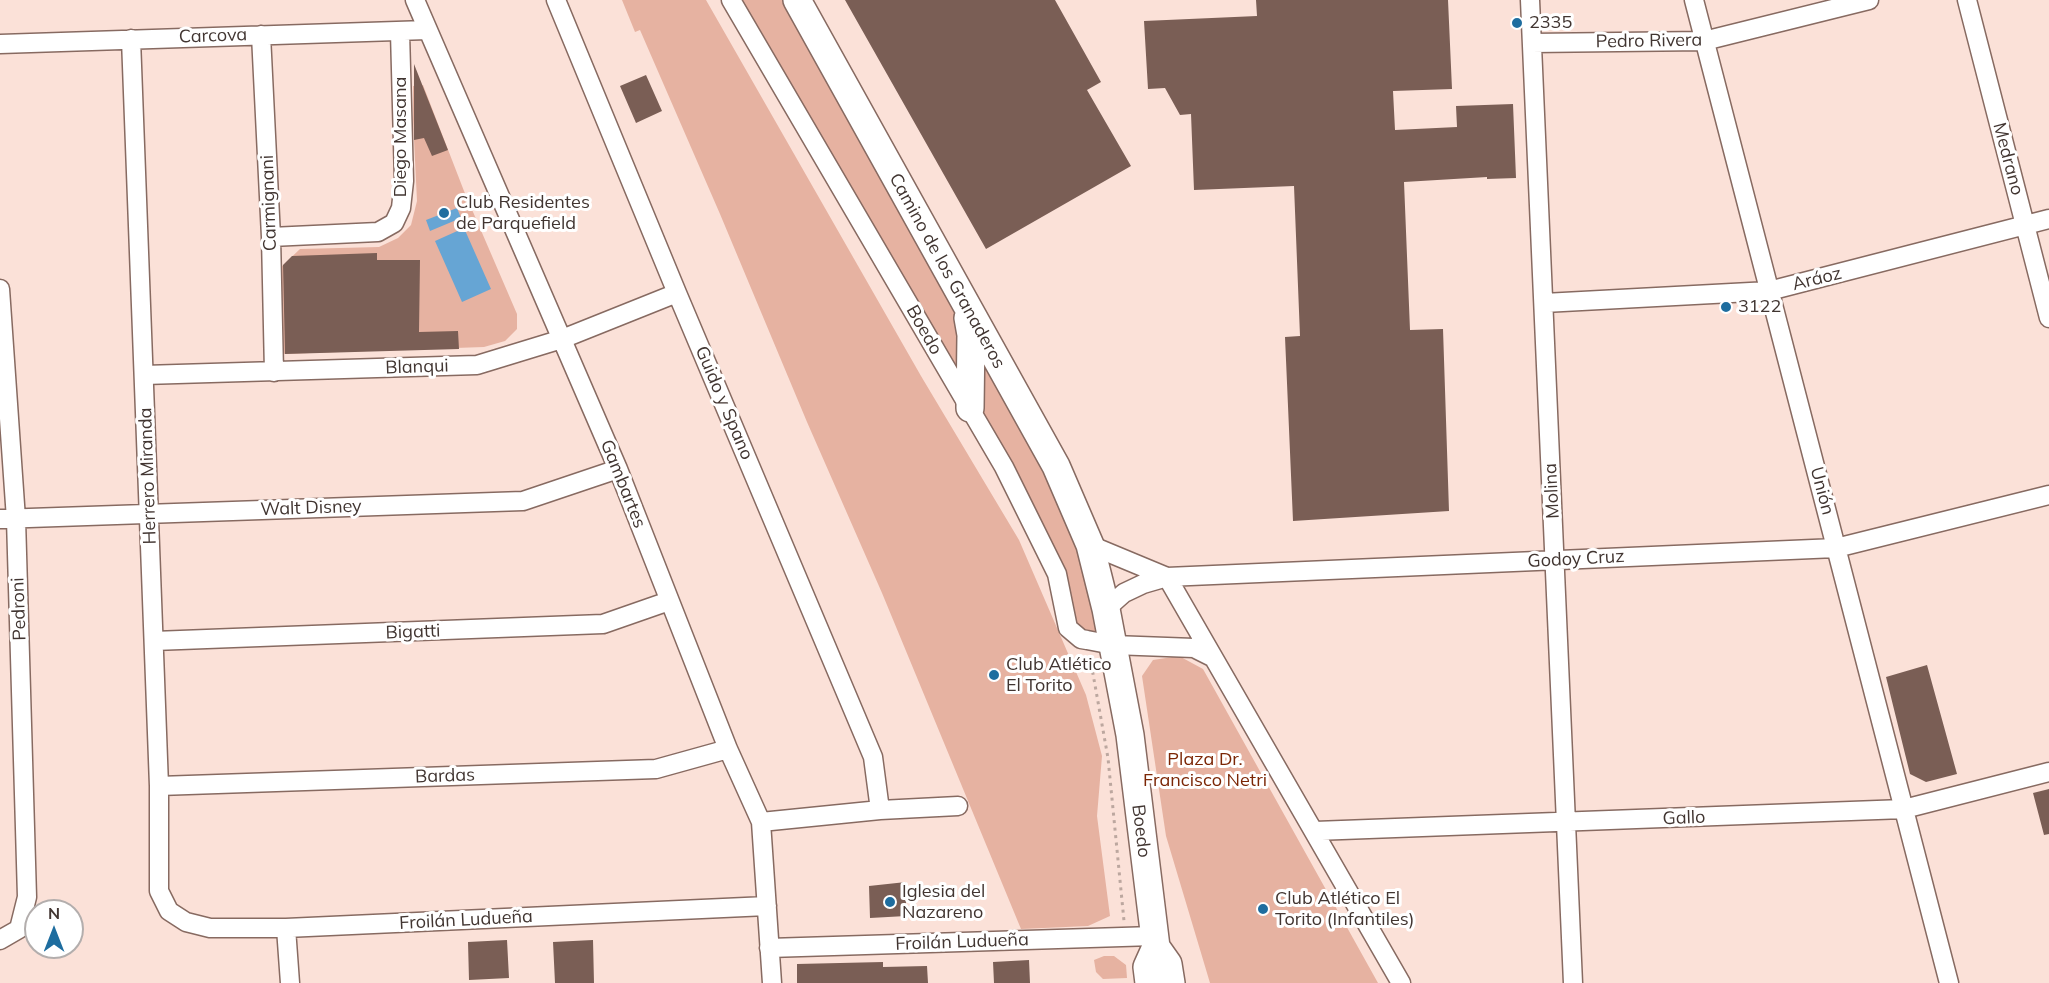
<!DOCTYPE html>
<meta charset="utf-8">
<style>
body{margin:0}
#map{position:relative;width:2049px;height:983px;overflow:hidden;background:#fbe1d8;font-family:Mulish,sans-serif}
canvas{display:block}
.north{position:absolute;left:24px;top:899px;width:60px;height:60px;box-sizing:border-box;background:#fff;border:2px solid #b3aead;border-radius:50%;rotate:0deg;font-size:16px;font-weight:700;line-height:24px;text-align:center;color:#413531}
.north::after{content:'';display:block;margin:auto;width:21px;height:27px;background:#1e6d9f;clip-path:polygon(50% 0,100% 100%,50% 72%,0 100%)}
</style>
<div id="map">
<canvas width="2049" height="983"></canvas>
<div class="north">N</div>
</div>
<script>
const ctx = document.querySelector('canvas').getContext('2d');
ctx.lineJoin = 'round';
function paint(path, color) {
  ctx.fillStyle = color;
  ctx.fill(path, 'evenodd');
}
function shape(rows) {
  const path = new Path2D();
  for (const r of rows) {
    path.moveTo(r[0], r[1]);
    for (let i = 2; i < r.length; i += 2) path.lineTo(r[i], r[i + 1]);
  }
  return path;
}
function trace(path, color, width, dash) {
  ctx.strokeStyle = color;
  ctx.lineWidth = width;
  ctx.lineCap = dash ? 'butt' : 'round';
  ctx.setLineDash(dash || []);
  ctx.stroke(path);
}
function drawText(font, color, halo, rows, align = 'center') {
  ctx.font = font + ' Mulish,sans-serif';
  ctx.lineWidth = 6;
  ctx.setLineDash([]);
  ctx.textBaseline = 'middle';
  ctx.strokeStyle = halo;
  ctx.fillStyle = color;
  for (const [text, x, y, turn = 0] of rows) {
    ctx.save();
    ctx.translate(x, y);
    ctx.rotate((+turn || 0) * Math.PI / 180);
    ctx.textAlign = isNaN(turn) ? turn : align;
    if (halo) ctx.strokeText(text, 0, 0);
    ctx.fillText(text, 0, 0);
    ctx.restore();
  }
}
const green = shape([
 [622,0,706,0,921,376,1019,540,1086,695,1102,756,1097,816,1110,916,1088,926,1021,929,882,593,807,422,720,214,640,30,635,32],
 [731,0,797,0,1056,466,1113,645,1081,639,1057,573],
 [423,85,464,191,517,314,517,329,505,341,484,347,281,354,279,269,300,249,379,247,398,238,411,225,417,201,413,119,413,86],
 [1179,656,1203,669,1378,983,1210,983,1166,836,1142,676,1153,660],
 [1104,956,1114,956,1126,965,1127,978,1103,979,1096,972,1094,960]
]);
const water = shape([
 [457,208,461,218,430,231,426,220],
 [464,228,491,289,462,302,435,241]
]);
const building = shape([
 [845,0,1055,0,1101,82,1087,90,1131,166,986,249],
 [1256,0,1448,0,1452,89,1393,91,1395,130,1457,127,1456,106,1513,104,1516,178,1487,179,1487,177,1404,182,1410,330,1443,329,1449,511,1293,521,1285,337,1300,336,1294,186,1194,190,1191,114,1180,115,1165,88,1148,89,1144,21,1257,16],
 [414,64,448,150,432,156,424,138,414,140],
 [646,75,662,111,636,123,620,86],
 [377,253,377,260,420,260,419,332,458,331,459,349,285,354,283,265,292,256],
 [1927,665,1957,774,1926,782,1910,774,1886,677],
 [2049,789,2049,834,2044,835,2033,793],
 [906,882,906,916,870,918,869,886],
 [507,940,509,978,469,980,468,942],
 [593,940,594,983,555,983,553,942],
 [1029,960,1030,983,994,983,993,962],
 [883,962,883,967,927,966,928,983,797,983,797,964]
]);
const path = shape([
 [1090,657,1108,758,1124,921]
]);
const minor = shape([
 [415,0,618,469,728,749,761,822,772,983],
 [556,0,677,293,873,757,880,810],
 [731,0,1004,467,1057,574,1068,628,1081,639,1087,640,1113,645,1194,648,1212,657],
 [1530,0,1573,983],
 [1694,0,1949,983],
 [1967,0,2049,318],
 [261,35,271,237,274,372],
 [131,39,159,786,159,891,169,911,186,922,210,928,286,928,767,906],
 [1532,43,1704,41,1869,0],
 [0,44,427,30],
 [271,237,378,232,394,223,401,208,404,181,400,32],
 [0,289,16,519,27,897,19,929,0,940],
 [1544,303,1769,291,2049,219],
 [144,375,477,365,562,339,677,293],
 [0,519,523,501,618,469],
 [1090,545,1167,577,1401,983],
 [1106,609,1124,593,1143,584,1167,577,1836,548,2049,495],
 [154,641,603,624,669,601],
 [159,786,656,769,728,749],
 [761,822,880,810,958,806],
 [1315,831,1904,809,2049,772],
 [286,928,290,983],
 [769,948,1154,936]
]);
const secondary = shape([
 [797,0,1056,466,1090,545,1106,609,1130,735,1156,947,1147,967,1149,983],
 [968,318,971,335,970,408],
 [1156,947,1168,964,1171,983]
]);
const markers = [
 [1517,23,6,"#1e6d9f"],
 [444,213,6,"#1e6d9f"],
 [1726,307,6,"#1e6d9f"],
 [994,675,6,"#1e6d9f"],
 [890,902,6,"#1e6d9f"],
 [1263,909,6,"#1e6d9f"]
];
const poiNames = [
 ["2335",1529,23],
 ["Club Residentes",456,203],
 ["de Parquefield",456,224],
 ["3122",1738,307],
 ["Club Atlético",1006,665],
 ["El Torito",1006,686],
 ["Iglesia del",902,892],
 ["Nazareno",902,913],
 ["Club Atlético El",1275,899],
 ["Torito (Infantiles)",1275,920]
];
const streetNames = [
 ["Carcova",213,36,-2],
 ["Pedro Rivera",1649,41,-1],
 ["Diego Masana",401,137,-90],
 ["Medrano",2008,159,75],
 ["Carmignani",269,203,-92],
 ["Camino de los Granaderos",947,271,61],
 ["Aráoz",1817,279,-14],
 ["Boedo",924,330,60],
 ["Blanqui",417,367,-2],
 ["Guido y Spano",724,403,67],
 ["Herrero Miranda",148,476,-92],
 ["Gambartes",623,484,68],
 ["Molina",1552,491,-93],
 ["Unión",1822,491,75],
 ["Walt Disney",311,508,-2],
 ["Godoy Cruz",1576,559,-3],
 ["Pedroni",19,609,-92],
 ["Bigatti",413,632,-2],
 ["Bardas",445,776,-2],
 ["Gallo",1684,818,-2],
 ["Boedo",1141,831,83],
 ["Froilán Ludueña",466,920,-3],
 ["Froilán Ludueña",962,942,-2]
];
const parkNames = [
 ["Plaza Dr.",1205,760],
 ["Francisco Netri",1205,781]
];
paint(green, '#e6b2a1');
paint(water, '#66a5d4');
paint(building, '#7a5e55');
trace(minor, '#876a61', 21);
trace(secondary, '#876a61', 30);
trace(path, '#bca79f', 3, [3, 4.5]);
trace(minor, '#fff', 18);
trace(secondary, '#fff', 27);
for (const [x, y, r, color] of markers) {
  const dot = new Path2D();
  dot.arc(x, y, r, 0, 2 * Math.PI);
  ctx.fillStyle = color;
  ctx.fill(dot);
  trace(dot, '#fff', 2);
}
drawText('18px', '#413531', '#fff', poiNames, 'left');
drawText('18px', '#413531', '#fff', streetNames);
drawText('18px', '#7b2605', '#fff', parkNames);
</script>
